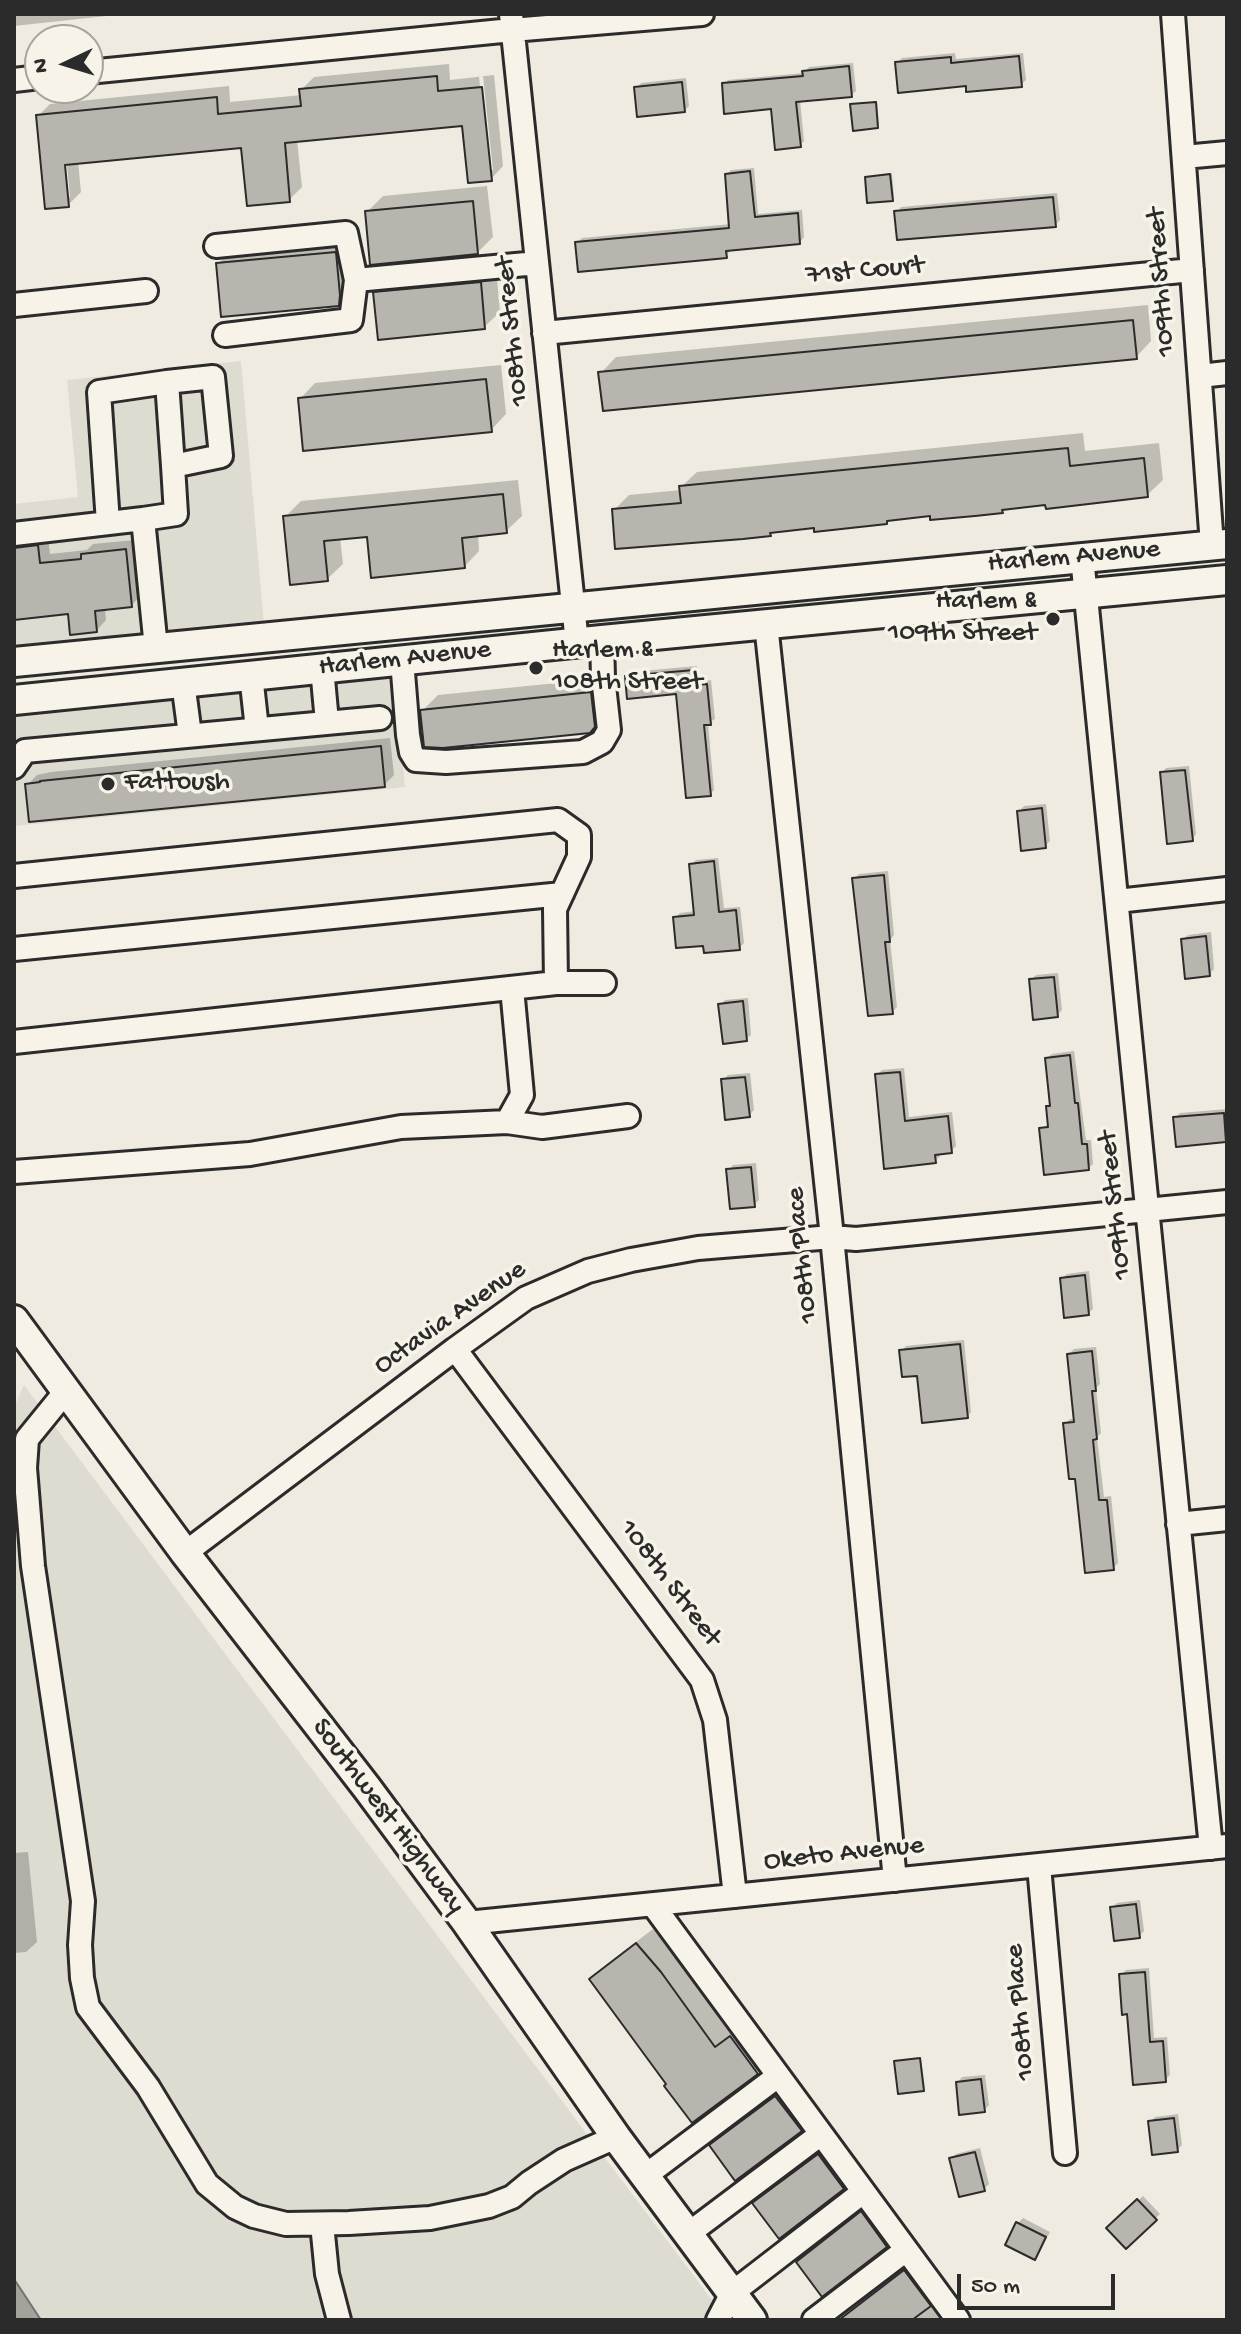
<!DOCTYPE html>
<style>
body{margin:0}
#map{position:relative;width:1241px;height:2334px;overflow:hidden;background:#efebe0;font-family:"Gochi Hand",sans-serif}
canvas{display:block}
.frame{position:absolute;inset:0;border:16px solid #2b2b2b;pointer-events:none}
.north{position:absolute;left:24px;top:24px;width:80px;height:80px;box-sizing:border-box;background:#f7f3e8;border:2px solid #a5a39c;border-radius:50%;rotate:266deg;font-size:22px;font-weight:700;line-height:32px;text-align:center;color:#2b2b2b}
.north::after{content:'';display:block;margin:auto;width:28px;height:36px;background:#2b2b2b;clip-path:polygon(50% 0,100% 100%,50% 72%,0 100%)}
.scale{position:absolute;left:957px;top:2274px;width:158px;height:36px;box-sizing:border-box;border:4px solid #2b2b2b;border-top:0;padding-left:10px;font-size:24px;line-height:28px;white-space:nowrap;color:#2b2b2b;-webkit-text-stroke:6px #f7f3e8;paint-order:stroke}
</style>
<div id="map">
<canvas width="1241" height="2334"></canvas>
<div class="frame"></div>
<div class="north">N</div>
<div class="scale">50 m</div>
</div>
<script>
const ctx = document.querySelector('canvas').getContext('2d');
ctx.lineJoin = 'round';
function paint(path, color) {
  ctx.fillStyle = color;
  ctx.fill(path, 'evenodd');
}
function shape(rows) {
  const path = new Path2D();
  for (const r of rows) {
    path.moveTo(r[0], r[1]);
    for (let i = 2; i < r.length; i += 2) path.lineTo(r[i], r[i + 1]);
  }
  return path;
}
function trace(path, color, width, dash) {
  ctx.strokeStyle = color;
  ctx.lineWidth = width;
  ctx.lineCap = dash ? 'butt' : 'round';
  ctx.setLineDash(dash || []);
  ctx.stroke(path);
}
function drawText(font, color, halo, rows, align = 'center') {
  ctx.font = font + ' "Gochi Hand",sans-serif';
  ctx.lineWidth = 7;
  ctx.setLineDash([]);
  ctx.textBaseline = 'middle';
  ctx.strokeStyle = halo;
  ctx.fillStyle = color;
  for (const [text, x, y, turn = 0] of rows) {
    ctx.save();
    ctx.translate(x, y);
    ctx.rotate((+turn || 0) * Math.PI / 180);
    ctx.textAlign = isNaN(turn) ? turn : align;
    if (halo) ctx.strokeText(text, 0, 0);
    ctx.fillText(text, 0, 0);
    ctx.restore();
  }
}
const built = shape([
 [241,361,264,625,14,649,14,504,78,497,67,380],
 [395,677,405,787,14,826,14,715],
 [24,1385,217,1643,727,2320,41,2320,14,2279,14,1407]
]);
const water = shape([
 [14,2279,41,2320,14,2320,14,2279]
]);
const shadow = shape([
 [14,14,125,14,14,26],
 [955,53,956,59,1023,53,1026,80,1021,85,968,84,897,63,902,58],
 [853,63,856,91,851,95,800,100,804,141,800,145,773,107,724,84,728,80,804,73,809,67],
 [449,64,450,80,494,75,503,166,491,179,464,124,297,140,302,187,289,200,243,145,78,161,81,192,68,205,38,116,50,104,229,86,230,102,302,95,301,90,314,77],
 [483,76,493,170,489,170,479,77],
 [66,154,70,197,66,197,62,155],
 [686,78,689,106,684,111,637,88,641,83],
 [877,101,879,125,878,126,852,105],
 [754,168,758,214,802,210,804,237,800,242,730,249,730,251,726,256,577,243,582,238,731,224,727,174,731,170],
 [892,173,894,197,892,199,867,177],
 [487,186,493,237,477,253,367,212,383,196],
 [1057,193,1060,220,1055,225,897,212,901,207],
 [343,246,346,296,338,304,218,264,226,256],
 [496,268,500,312,484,327,375,293,391,278],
 [1148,305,1151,341,1136,357,601,373,616,357],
 [501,365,506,414,491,430,300,399,315,383],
 [1083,433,1085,451,1159,443,1163,480,1147,495,1006,507,1002,511,931,514,890,519,886,522,815,526,774,530,770,534,614,510,629,495,681,490,681,487,697,472],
 [518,480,522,516,506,531,478,534,479,551,464,567,369,535,340,538,343,564,327,579,285,517,301,501],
 [14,534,48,536,50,554,87,550,93,544,135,540,141,595,131,606,105,608,106,620,96,631,70,612,14,618],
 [697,666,699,682,711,680,715,719,708,723,714,790,710,794,678,692,627,676,631,672],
 [606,678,605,714,589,731,422,711,438,695],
 [390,738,394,775,384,785,27,785,37,775,51,772],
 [1189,766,1196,834,1192,839,1162,773,1166,768],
 [1046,804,1050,841,1045,846,1019,811,1024,806],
 [718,858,724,908,740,907,744,943,739,948,675,918,680,913,696,911,691,865,696,860],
 [888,871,894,935,890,940,897,1007,892,1012,854,879,859,874],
 [1211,932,1214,969,1209,974,1183,939,1188,935],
 [1058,973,1062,1010,1057,1015,1031,980,1036,975],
 [748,998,751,1035,746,1039,720,1005,725,1000],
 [1074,1051,1086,1140,1091,1140,1093,1164,1088,1168,1041,1129,1049,1124,1048,1107,1052,1103,1047,1058,1052,1054],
 [904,1068,909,1117,952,1112,956,1146,951,1151,939,1153,940,1156,935,1161,885,1166,877,1075,882,1070],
 [750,1073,754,1110,749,1115,723,1080,728,1075],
 [1227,1109,1226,1140,1175,1118,1180,1113],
 [756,1163,759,1200,754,1205,729,1170,733,1165],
 [1089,1271,1093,1309,1088,1313,1062,1278,1067,1274],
 [964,1340,971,1412,967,1416,902,1351,906,1346],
 [1096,1347,1100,1384,1096,1388,1101,1433,1097,1437,1104,1497,1111,1496,1118,1563,1113,1568,1077,1477,1065,1424,1070,1419,1075,1419,1069,1354,1074,1349],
 [28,1852,37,1942,26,1952,14,1953,14,1853],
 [1140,1900,1144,1931,1139,1936,1112,1908,1117,1903],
 [653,1929,676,1957,732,2033,746,2022,772,2057,756,2072,668,2084,591,1979,607,1964],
 [1149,1968,1154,2038,1167,2037,1170,2075,1165,2080,1129,2012,1121,1975,1126,1970],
 [921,2057,925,2088,923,2090,896,2062],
 [985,2075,989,2105,984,2110,958,2082,962,2077],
 [792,2082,816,2114,800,2130,712,2146,727,2130],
 [1178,2114,1182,2145,1177,2150,1150,2122,1155,2117],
 [835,2140,858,2172,843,2187,779,2237,755,2204,770,2188],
 [980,2148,989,2184,984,2189,951,2159,956,2154],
 [1143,2196,1160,2214,1126,2246,1109,2228],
 [877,2198,901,2230,886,2245,798,2262,814,2246],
 [1023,2218,1050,2232,1039,2253,1034,2258,1007,2244,1018,2223],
 [920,2256,969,2320,841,2320,856,2304]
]);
const building = shape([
 [1019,56,1022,87,966,92,966,86,898,93,895,62,951,57,951,63,1019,56],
 [849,66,852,97,796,102,801,147,775,150,771,109,724,114,722,83,803,76,802,71,849,66],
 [437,76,438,91,482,87,492,181,468,183,462,126,285,143,290,202,247,206,241,148,65,165,69,207,45,209,36,115,217,97,218,114,301,106,299,89,437,76],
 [682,82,685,112,637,117,634,87,682,82],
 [876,102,878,128,853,131,850,104,876,102],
 [750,171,755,217,798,213,800,244,726,251,727,258,578,272,575,242,729,228,725,174,750,171],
 [890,174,893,201,867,203,865,177,890,174],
 [1053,197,1056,227,897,240,894,211,1053,197],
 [473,201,478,254,370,265,365,211,473,201],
 [336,252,340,295,339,306,221,317,216,263,336,252],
 [481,282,485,329,378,340,373,292,481,282],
 [1133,320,1137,359,603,411,598,372,1133,320],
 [486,379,492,432,303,451,298,398,486,379],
 [1068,448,1070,466,1144,458,1148,497,1046,509,1045,505,1002,510,1003,513,975,516,930,520,930,516,887,521,887,524,814,532,814,528,770,533,771,536,743,539,615,549,612,509,681,503,679,486,1068,448],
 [503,494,507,533,462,538,465,568,371,578,367,537,324,541,328,581,290,585,283,516,503,494],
 [38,545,40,563,81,559,81,554,126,549,132,607,95,611,97,632,70,635,68,614,14,620,14,548,38,545],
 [694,670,695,685,707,684,711,725,704,725,711,796,686,798,676,694,627,699,625,676,694,670],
 [591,692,595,727,590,733,443,748,424,747,420,710,591,692],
 [381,746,385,787,29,822,25,784,40,782,40,781,381,746],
 [1185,770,1193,841,1167,844,1160,772,1185,770],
 [1042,808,1046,848,1021,851,1017,811,1042,808],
 [714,861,719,912,736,910,740,950,704,953,703,946,676,948,673,917,694,915,689,864,714,861],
 [884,875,890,942,885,942,893,1014,868,1016,852,878,884,875],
 [1206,936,1210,976,1185,979,1181,939,1206,936],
 [1054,977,1058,1017,1033,1020,1029,979,1054,977],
 [743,1001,747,1041,723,1044,718,1004,743,1001],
 [1070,1055,1075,1103,1078,1103,1082,1144,1087,1144,1089,1170,1044,1175,1039,1128,1048,1127,1046,1106,1050,1106,1045,1058,1070,1055],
 [900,1072,905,1121,948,1116,952,1153,935,1155,936,1163,884,1169,875,1074,900,1072],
 [745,1077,750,1117,725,1120,721,1079,745,1077],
 [1224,1113,1226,1142,1176,1147,1173,1117,1224,1113],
 [751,1167,755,1207,730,1209,726,1169,751,1167],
 [1085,1275,1089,1315,1064,1318,1060,1278,1085,1275],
 [960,1344,968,1418,922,1423,917,1376,902,1377,899,1350,960,1344],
 [1092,1351,1096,1391,1092,1391,1097,1439,1093,1440,1099,1500,1107,1500,1114,1570,1085,1573,1075,1479,1069,1479,1063,1423,1074,1422,1067,1354,1092,1351],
 [1136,1904,1140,1938,1114,1941,1110,1907,1136,1904],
 [636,1943,661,1972,715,2047,730,2036,758,2074,692,2123,664,2086,666,2084,589,1979,636,1943],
 [1145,1972,1150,2042,1163,2041,1166,2082,1133,2085,1127,2014,1122,2015,1119,1974,1145,1972],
 [920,2058,924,2091,898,2094,894,2061,920,2058],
 [981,2079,985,2112,959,2115,956,2082,981,2079],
 [775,2096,802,2131,735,2181,709,2145,775,2096],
 [1174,2118,1178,2152,1152,2155,1148,2121,1174,2118],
 [975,2152,985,2191,959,2197,949,2158,975,2152],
 [818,2154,844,2189,779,2239,752,2203,818,2154],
 [1137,2199,1157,2220,1126,2249,1106,2228,1137,2199],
 [861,2211,887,2247,822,2297,796,2262,861,2211],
 [1016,2222,1046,2237,1035,2260,1005,2245,1016,2222],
 [904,2270,931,2306,912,2320,839,2320,904,2270]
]);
const minor = shape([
 [511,14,577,643],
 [1173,14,1212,545],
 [88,72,512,30,702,14],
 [14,80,40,77],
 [1184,157,1227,153],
 [216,246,346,233,356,280,351,320,225,335],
 [356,280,537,263],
 [14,305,146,291],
 [544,333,1192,270],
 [1200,376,1227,373],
 [108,523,99,392,167,382],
 [14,534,143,519],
 [1082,557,1211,1848],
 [766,624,832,1237,895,1880],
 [156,648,143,519,176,514,173,466,167,382,213,377,221,456,173,466],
 [402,660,408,735,411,752,416,760,446,762,583,752,602,742,609,730,603,677,602,640],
 [322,668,327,722],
 [251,675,257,729],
 [183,682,190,735],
 [14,767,25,751,380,718],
 [14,876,558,820,579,835,579,857,555,909,556,983],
 [1117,901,1227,889],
 [14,949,562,894],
 [14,1042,556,983,604,983],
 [507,1122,522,1095,512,988],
 [14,1172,250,1154,401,1127,507,1122,542,1127,628,1116],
 [455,1349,702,1680,715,1720,735,1896],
 [66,1391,27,1439,25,1468,33,1566,83,1901,80,1945,82,1978,88,2007,148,2087,207,2184,235,2207,254,2216,286,2224,349,2223,430,2218,489,2206,512,2197,529,2183,564,2160,616,2137],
 [1178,1524,1227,1519],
 [185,1553,455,1349,526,1298,588,1271,631,1260,698,1248,832,1237,856,1239,1227,1202],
 [1039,1866,1065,2153],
 [653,1905,958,2320],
 [467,1923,1227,1846],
 [645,2176,778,2076],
 [322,2224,327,2274,339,2320],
 [688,2234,821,2134],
 [718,2320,732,2293,863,2192],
 [814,2320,906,2250]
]);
const major = shape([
 [14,662,1227,544],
 [14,700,602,640,1227,580],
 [14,1320,185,1553,367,1788,467,1923,616,2137,752,2320]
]);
const markers = [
 [1053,619,8,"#2b2b2b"],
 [536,668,8,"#2b2b2b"],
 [108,784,8,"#2b2b2b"]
];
const streetNames = [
 ["71st Court",865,272,-5],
 ["109th Street",1163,282,-94],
 ["108th Street",514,331,-96],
 ["Harlem Avenue",1074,558,-5],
 ["Harlem Avenue",405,660,-6],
 ["109th Street",1117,1205,-96],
 ["108th Place",804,1255,-96],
 ["Octavia Avenue",451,1319,-35],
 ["108th Street",669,1584,53],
 ["Southwest Highway",387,1817,53],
 ["Oketo Avenue",844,1855,-6],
 ["108th Place",1022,2012,-95]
];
const poiNames = [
 ["Harlem &",1037,603,"right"],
 ["109th Street",1037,635,"right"],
 ["Harlem &",552,652],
 ["108th Street",552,684],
 ["Fattoush",124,784]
];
paint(built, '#dedbd1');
paint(water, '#a4a29a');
trace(water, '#74726e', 2);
paint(shadow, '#0003');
paint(building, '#b8b5ae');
trace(building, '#2b2b2b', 2);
trace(minor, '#2b2b2b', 28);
trace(major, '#2b2b2b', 34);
trace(minor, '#f7f3e8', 22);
trace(major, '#f7f3e8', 28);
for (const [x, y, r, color] of markers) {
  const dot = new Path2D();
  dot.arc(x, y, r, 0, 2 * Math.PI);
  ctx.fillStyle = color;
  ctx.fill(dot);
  trace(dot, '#f7f3e8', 3);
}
drawText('28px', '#2b2b2b', '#f7f3e8', streetNames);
drawText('28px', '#2b2b2b', '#f7f3e8', poiNames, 'left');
</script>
